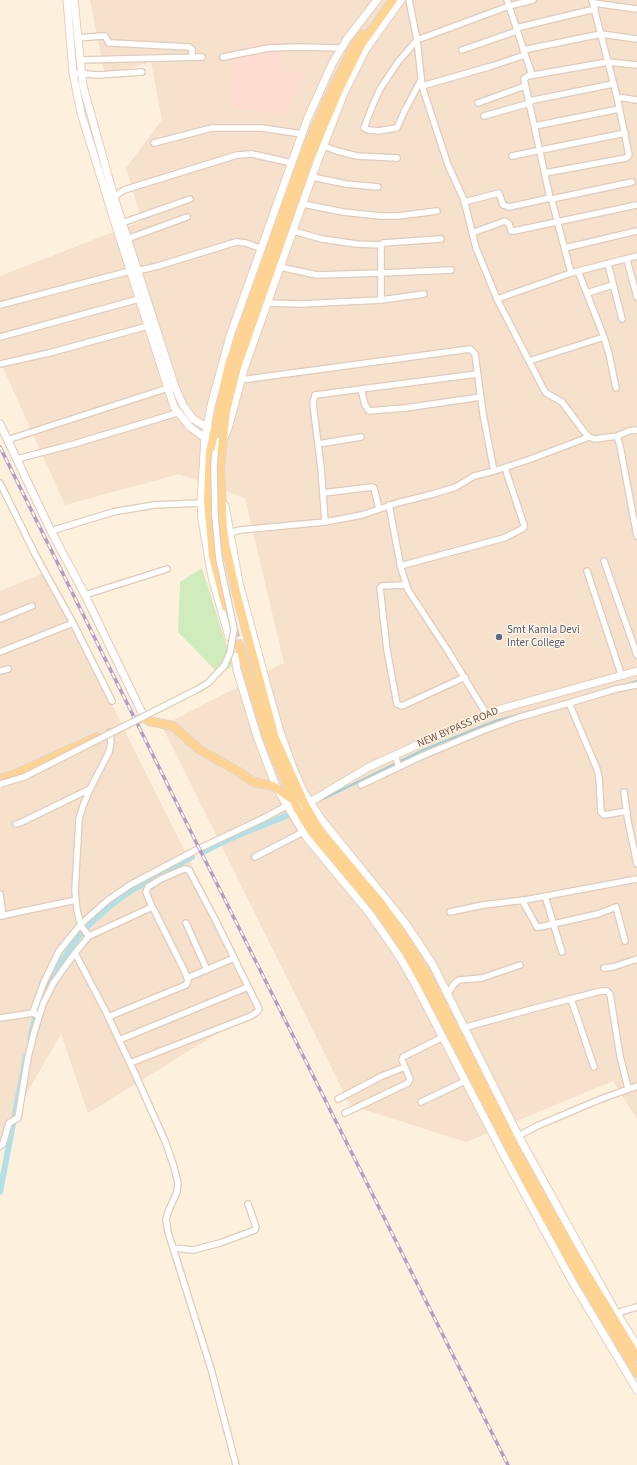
<!DOCTYPE html>
<style>
body{margin:0}
canvas{display:block;background:#fdf0dd}
</style>
<canvas width="637" height="1465"></canvas>
<script>
const ctx = document.querySelector('canvas').getContext('2d');
ctx.lineJoin = 'round';
function paint(path, color) {
  ctx.fillStyle = color;
  ctx.fill(path, 'evenodd');
}
function shape(rows) {
  const path = new Path2D();
  for (const r of rows) {
    path.moveTo(r[0], r[1]);
    for (let i = 2; i < r.length; i += 2) path.lineTo(r[i], r[i + 1]);
  }
  return path;
}
function trace(path, color, width, dash) {
  ctx.strokeStyle = color;
  ctx.lineWidth = width;
  ctx.lineCap = dash ? 'butt' : 'round';
  ctx.setLineDash(dash || []);
  ctx.stroke(path);
}
function drawText(font, color, halo, rows, align = 'center') {
  ctx.font = font + ' "Source Sans 3",sans-serif';
  ctx.lineWidth = 3;
  ctx.setLineDash([]);
  ctx.textBaseline = 'middle';
  ctx.strokeStyle = halo;
  ctx.fillStyle = color;
  for (const [text, x, y, turn = 0] of rows) {
    ctx.save();
    ctx.translate(x, y);
    ctx.rotate((+turn || 0) * Math.PI / 180);
    ctx.textAlign = isNaN(turn) ? turn : align;
    if (halo) ctx.strokeText(text, 0, 0);
    ctx.fillText(text, 0, 0);
    ctx.restore();
  }
}
const residential = shape([
 [90,0,637,0,637,1119,613,1081,466,1142,350,1105,162,726,284,663,245,498,179,474,65,505,0,361,0,276,142,221,126,168,162,120,151,62,105,75],
 [46,572,262,1006,88,1113,61,1034,0,1139,0,591]
]);
const commercial = shape([
 [281,39,283,71,307,72,284,115,231,108,234,49,260,40]
]);
const green = shape([
 [202,568,233,666,219,674,178,632,180,582]
]);
const stream = shape([
 [621,686,637,681],
 [323,799,423,750,495,721,538,709]
]);
const canal = shape([
 [205,851,229,839,288,815],
 [30,1038,35,1018,46,991,55,972,78,937,94,920,111,905,132,890,192,857],
 [0,1192,26,1056]
]);
const primaryTunnel = shape([
 [226,607,239,644]
]);
const minor = shape([
 [409,0,417,40,422,86,448,165,464,200,476,248,497,299,544,390,546,393,562,402,585,433,589,437,595,439,617,436,620,446,637,536],
 [507,0,532,75],
 [593,3,637,9],
 [516,28,595,9],
 [77,38,103,36,105,36,109,43,112,43,189,47,192,49,192,57],
 [462,50,517,31],
 [523,50,601,34,637,39],
 [223,57,269,48,298,47,342,48],
 [80,60,202,57],
 [73,73,98,75,142,72],
 [421,80,404,112,397,128,378,131,369,130,364,128,372,107,380,89,398,62,417,40,509,6,533,0],
 [422,86,492,66,525,55],
 [617,97,637,100],
 [529,101,613,84],
 [478,103,525,86],
 [484,116,530,103],
 [535,126,619,109],
 [154,143,212,128,262,128,302,134],
 [324,146,337,151,357,156,397,158],
 [512,156,625,133],
 [545,173,626,158,629,155,617,97,592,0],
 [312,177,346,184,378,187],
 [114,197,124,190,237,155,252,154,292,163],
 [550,198,524,79,528,76,608,62,637,65],
 [552,199,632,182],
 [464,202,499,193,503,205,509,207,550,198,552,201,571,273],
 [303,204,343,212,381,216,398,216,437,211],
 [122,223,190,199],
 [293,231,322,239,356,244,381,245,383,243,441,239],
 [472,233,505,221,509,224,511,231,514,231,637,205],
 [127,239,187,217],
 [565,248,637,231],
 [627,260,637,297],
 [608,264,622,319],
 [280,267,317,275,381,273,381,245],
 [587,293,613,285],
 [497,299,571,273,637,256],
 [381,300,424,294],
 [268,303,301,304,381,300,381,273,451,270],
 [0,305,130,271,137,271,158,266,236,242,246,243,262,249],
 [0,337,139,299],
 [604,337,609,354,616,388],
 [529,361,604,337,578,271],
 [0,364,49,353,148,326],
 [241,380,470,349,475,354,483,414,494,471],
 [361,389,365,405,369,411,405,408,481,397],
 [617,436,629,431,637,430],
 [7,440,168,388],
 [318,444,361,437],
 [215,453,217,441],
 [17,459,74,444,177,413],
 [0,483,36,556,73,623,0,652],
 [323,493,372,487,374,488,379,509],
 [389,505,401,568,408,590,448,651,487,715],
 [325,522,321,468,313,404,315,395,477,374],
 [51,531,113,512,154,505,201,503],
 [229,533,240,530,325,522,362,515,397,503,433,494,456,487,474,476,494,471,528,460,589,437],
 [604,561,637,655],
 [400,566,504,538,522,529,524,527,524,525,505,468],
 [587,571,621,674],
 [405,585,382,586,380,588,387,650,397,704,402,706,465,677],
 [85,595,167,569],
 [0,619,32,606],
 [73,623,112,701],
 [0,671,8,669],
 [110,732,111,742,109,752,90,789,83,806,79,819,75,891,77,910,81,926,89,936,75,953,107,1014,136,1076,165,1141,174,1167,178,1183,177,1192,168,1212,166,1220,168,1232,211,1369,236,1465],
 [395,755,399,767],
 [361,785,422,756,482,731,517,718,569,703],
 [624,792,628,821,637,864],
 [627,811,604,815,601,812,599,778,597,769,569,703,616,689,637,685],
 [16,824,22,822,90,789],
 [255,857,303,832],
 [0,894,3,916],
 [545,896,562,952],
 [522,900,537,927,540,927,598,914,616,907,625,941],
 [450,912,483,905,525,900,637,879],
 [0,916,76,900],
 [186,923,207,970],
 [89,936,150,908,153,908,185,972,188,981,186,985,176,989,108,1017],
 [604,968,613,967,637,959],
 [187,978,234,958],
 [447,995,454,984,459,980,482,978,520,965],
 [571,999,594,1067],
 [39,1016,33,1013,34,1009,44,982,59,951,81,924,108,900,130,885,196,850,262,819,290,804],
 [0,1018,33,1013],
 [463,1028,532,1009,601,991,607,991,610,994,620,1056,628,1088],
 [119,1040,248,987],
 [130,1063,251,1016,257,1012,259,1009,216,921,189,870,184,869,161,879,148,887,146,892,152,907],
 [338,1099,382,1076,405,1067],
 [421,1102,465,1081],
 [345,1113,408,1083,410,1079,402,1060,403,1057,443,1037],
 [518,1136,537,1126,601,1099,637,1086],
 [0,1146,3,1144,9,1123,18,1118,28,1057,34,1033,43,1004,54,982,75,953],
 [173,1248,193,1250,220,1243,255,1230,256,1227,248,1204],
 [617,1313,637,1307]
]);
const tertiary = shape([
 [0,424,51,531,85,595,144,717]
]);
const secondary = shape([
 [67,0,73,73,81,113,114,220,174,407,190,427,205,438,222,443,229,425,244,369,318,160,344,93,366,49,401,0],
 [74,0,83,86,114,197,141,281,175,387,183,405,193,419,210,429],
 [225,506,239,583,267,686,280,732,293,768,303,791,321,819,406,924,433,965,519,1137,614,1309,637,1346],
 [229,637,212,577,202,520,201,503,205,438,211,406,230,336,307,120,332,64,347,39,377,0],
 [235,656,237,670,258,739,277,789,307,838,370,914,399,956,413,980,503,1154,573,1283,637,1390],
 [292,811,310,802,369,767,450,730,497,710,637,671]
]);
const primary = shape([
 [393,0,361,45,339,90,310,158,237,367,226,411,220,466,223,529,226,548,237,596,275,738,305,805,321,832,381,903,404,936,428,976,523,1162,573,1251,637,1357],
 [226,607,213,557,208,499,210,452,229,364,303,156,328,98,355,44,362,34],
 [239,644,268,741,297,808,311,831,380,913,402,945,435,1004,525,1179,571,1263,637,1373],
 [137,720,144,717,149,721,173,726,200,750,241,773,253,782,273,786,292,799],
 [0,779,13,775,97,737]
]);
const rail = shape([
 [0,447,199,848,508,1465]
]);
const minorBridge = shape([
 [0,784,24,777,198,689,208,683,224,666,230,653,234,629,219,559,215,517,214,466,215,453]
]);
const markers = [
 [499,637,4,"#5c6f8a"]
];
const serviceNames = [
 ["Smt Kamla Devi",507,631],
 ["Inter College",507,644]
];
const streetNames = [
 ["NEW BYPASS ROAD",458,728,-23]
];
paint(residential, '#f5e1cc');
paint(commercial, '#feddd0');
paint(green, '#d0ebbc');
trace(stream, '#97d0d9', 2);
trace(canal, '#b2e0e7', 6);
trace(primaryTunnel, '#dbc9b7', 8, [8, 4]);
trace(minor, '#e1cbb9', 8);
trace(tertiary, '#e1cbb9', 9);
trace(secondary, '#e9ceb9', 9);
trace(primary, '#ded6d2', 10);
trace(minor, '#fff', 5.5);
trace(tertiary, '#fff', 7);
trace(secondary, '#fff', 7);
trace(primary, '#ffd493', 8);
trace(rail, '#b29dc6', 3.5);
trace(rail, '#fff4e5', 2, [6]);
trace(minorBridge, '#e1cbb9', 8, []);
trace(minorBridge, '#fff', 5.5);
for (const [x, y, r, color] of markers) {
  const dot = new Path2D();
  dot.arc(x, y, r, 0, 2 * Math.PI);
  ctx.fillStyle = color;
  ctx.fill(dot);
  trace(dot, '#fff4e5', 1.5);
}
drawText('11px', '#4e5e75', '#fff4e5', serviceNames, 'left');
drawText('11px', '#745545', '#fff4e5', streetNames);
</script>
